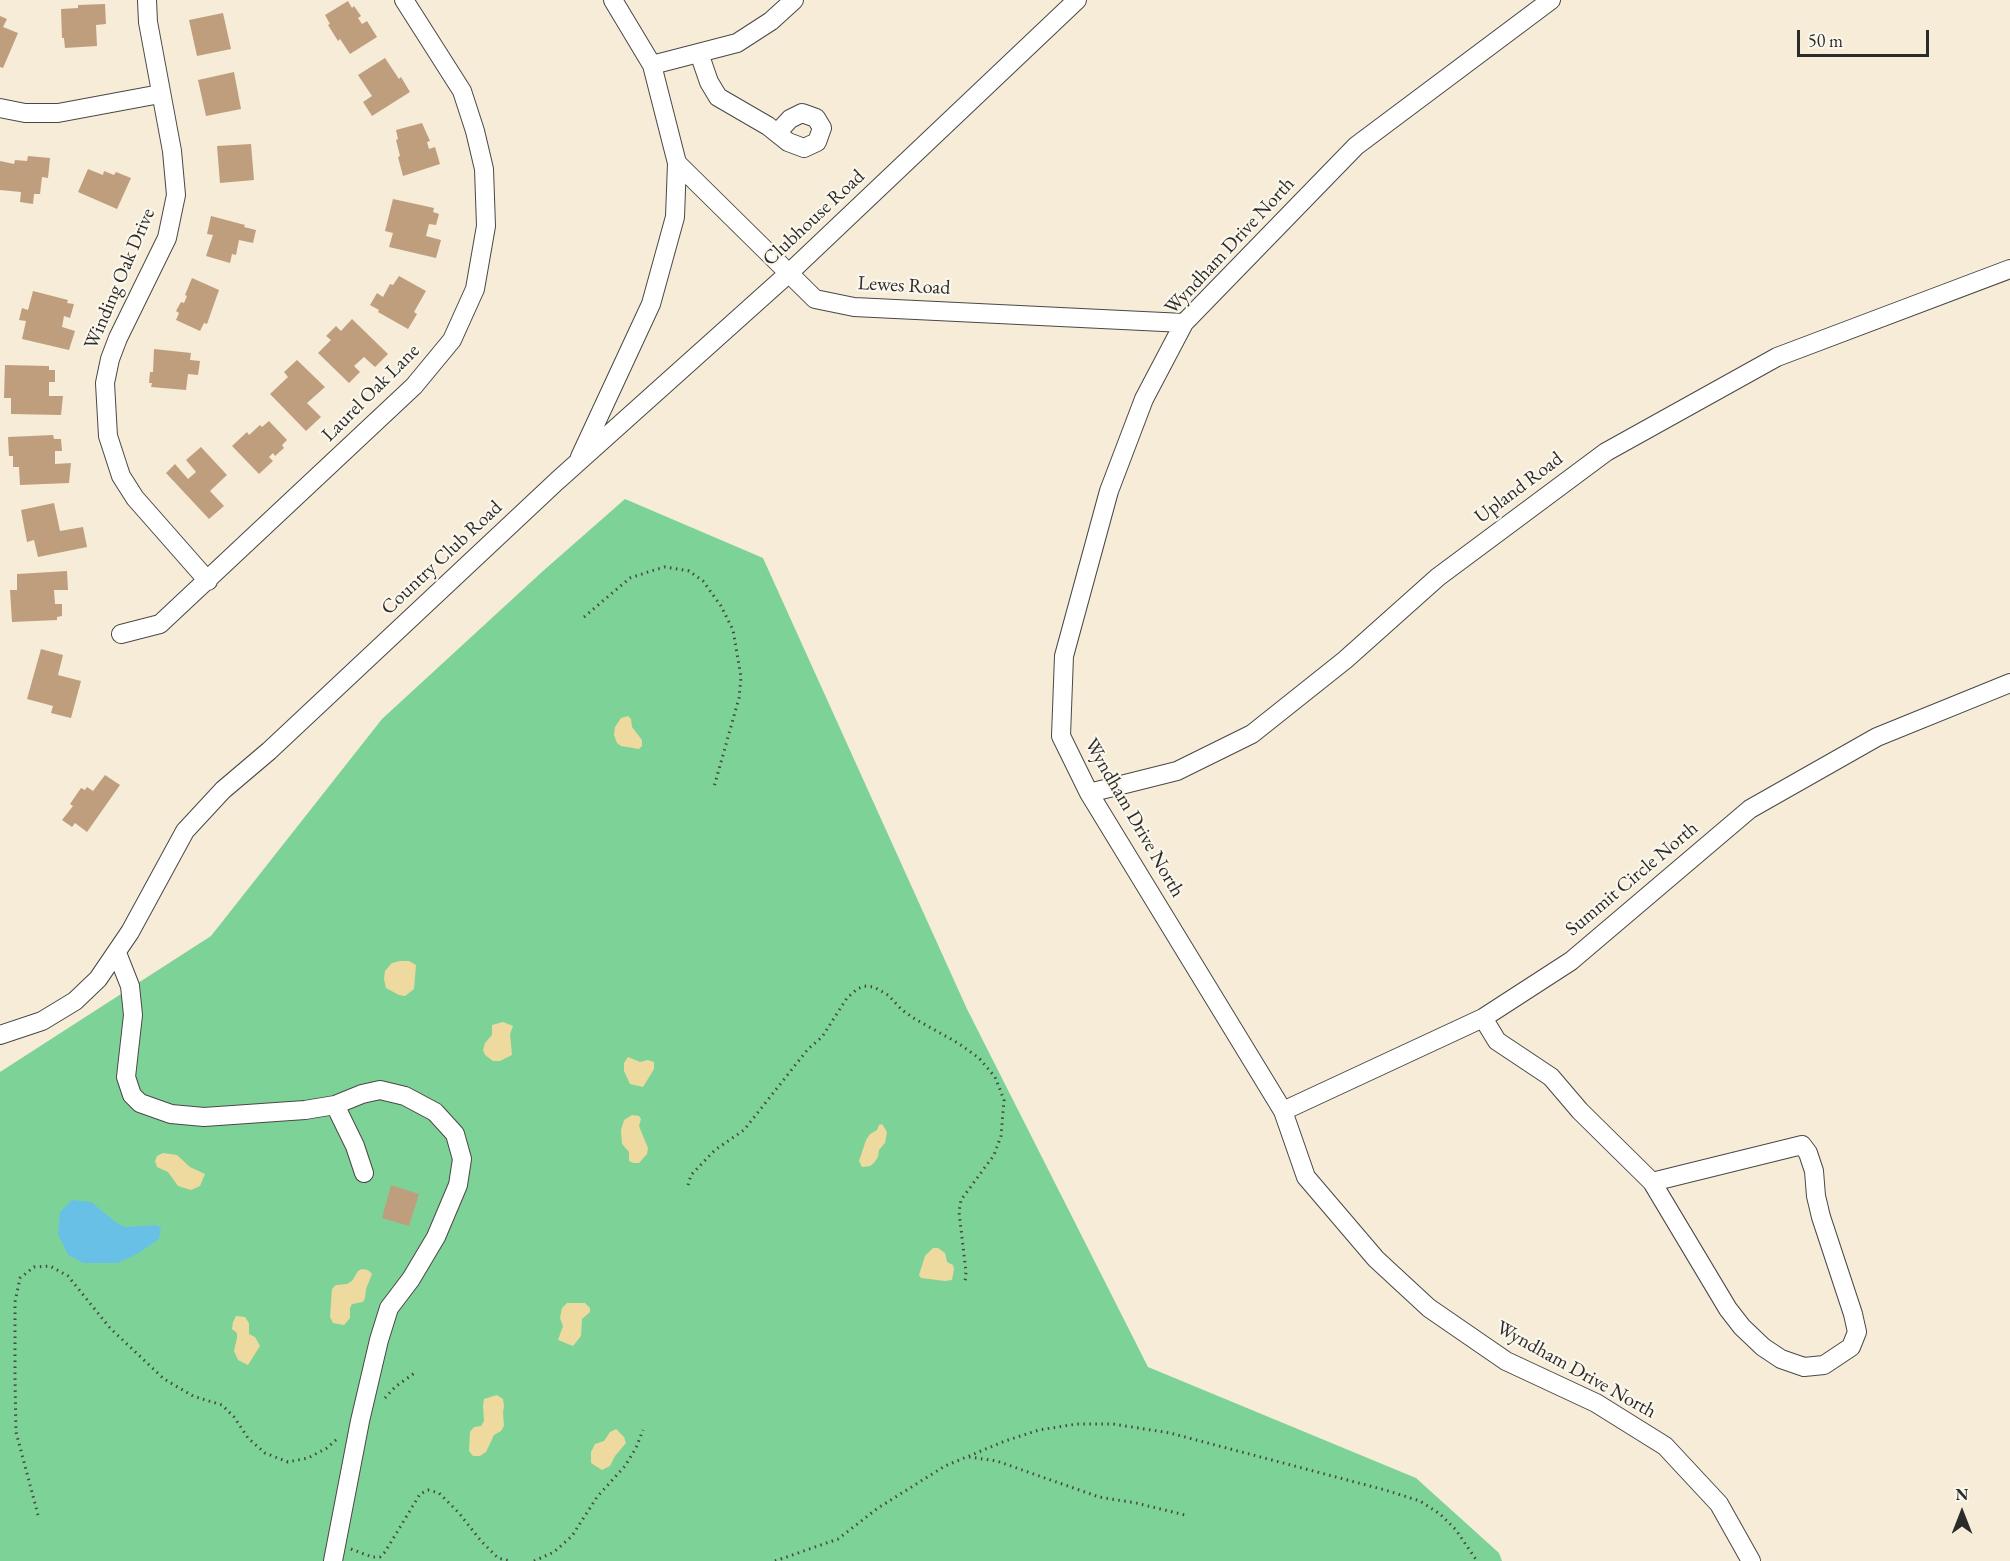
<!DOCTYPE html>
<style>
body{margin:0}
#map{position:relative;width:2010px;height:1561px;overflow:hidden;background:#f6ecd8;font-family:"EB Garamond",serif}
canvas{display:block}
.north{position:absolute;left:1932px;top:1483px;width:60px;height:60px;-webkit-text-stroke:4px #fbf7ec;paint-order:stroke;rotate:0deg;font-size:16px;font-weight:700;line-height:24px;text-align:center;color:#2b2b2b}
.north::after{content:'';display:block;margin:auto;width:21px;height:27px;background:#2b2b2b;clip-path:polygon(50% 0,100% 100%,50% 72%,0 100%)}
.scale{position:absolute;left:1797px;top:30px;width:132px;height:27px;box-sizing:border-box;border:3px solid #2b2b2b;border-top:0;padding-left:8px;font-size:18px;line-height:21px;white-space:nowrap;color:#2b2b2b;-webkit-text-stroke:4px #fbf7ec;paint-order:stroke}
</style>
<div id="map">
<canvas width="2010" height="1561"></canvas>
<div class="north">N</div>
<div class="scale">50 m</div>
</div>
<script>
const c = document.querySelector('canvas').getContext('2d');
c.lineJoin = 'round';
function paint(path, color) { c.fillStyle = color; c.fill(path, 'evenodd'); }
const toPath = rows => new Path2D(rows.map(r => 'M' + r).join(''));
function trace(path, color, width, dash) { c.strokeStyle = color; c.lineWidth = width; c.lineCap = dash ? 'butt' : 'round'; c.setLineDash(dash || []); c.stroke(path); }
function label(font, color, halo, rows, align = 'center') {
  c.font = font + ' "EB Garamond",serif'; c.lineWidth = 4.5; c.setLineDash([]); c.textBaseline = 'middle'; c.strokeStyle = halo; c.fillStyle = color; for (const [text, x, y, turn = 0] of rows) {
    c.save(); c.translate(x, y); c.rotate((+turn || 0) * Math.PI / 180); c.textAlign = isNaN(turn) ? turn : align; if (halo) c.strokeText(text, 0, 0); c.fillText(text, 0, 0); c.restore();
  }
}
paint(toPath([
 [625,499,763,558,967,1009,1148,1367,1416,1478,1499,1553,1502,1561,0,1561,0,1072,211,936,382,719,543,571]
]), '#7dd397');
paint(toPath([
 [628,716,631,719,632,727,642,740,642,746,639,749,621,746,617,743,614,735,615,727,621,718],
 [400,961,409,961,416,965,414,989,405,996,399,995,386,988,384,979,385,971,392,963],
 [503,1022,513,1026,510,1034,512,1055,500,1061,493,1061,485,1055,483,1050,485,1043,492,1035,492,1025],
 [628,1057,640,1062,648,1060,654,1062,654,1069,643,1087,630,1084,624,1071,624,1063],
 [632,1115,639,1116,641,1119,639,1126,641,1131,648,1148,647,1154,639,1163,633,1163,629,1161,629,1152,622,1144,621,1130,624,1120],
 [882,1124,887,1132,885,1143,879,1150,878,1157,874,1163,870,1166,862,1167,859,1161,866,1140,870,1134,877,1130,879,1125],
 [163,1153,177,1155,190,1167,205,1174,200,1186,191,1190,178,1186,168,1172,157,1167,155,1161,157,1156],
 [933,1248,938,1248,945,1253,947,1262,953,1265,954,1269,952,1280,945,1281,921,1278,919,1275,925,1256],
 [362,1269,368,1270,372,1274,366,1289,365,1298,363,1302,352,1304,350,1308,350,1318,344,1325,333,1323,330,1317,332,1289,336,1285,347,1284,352,1281,358,1271],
 [567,1303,585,1303,590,1308,590,1312,582,1319,581,1336,573,1346,558,1340,563,1326,560,1318,562,1308],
 [236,1316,245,1317,249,1323,249,1334,255,1337,260,1346,248,1365,238,1360,234,1351,237,1338,237,1333,232,1329,233,1322],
 [497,1395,503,1399,504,1406,503,1413,504,1426,501,1431,494,1435,486,1452,480,1456,473,1456,469,1451,470,1432,474,1427,481,1426,484,1421,483,1406,484,1399],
 [616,1429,624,1437,626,1443,615,1456,610,1466,602,1470,591,1463,591,1452,595,1444,604,1441,610,1432]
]), '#eeda9e');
paint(toPath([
 [72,1200,91,1202,118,1224,125,1227,157,1225,161,1228,159,1239,139,1253,118,1263,83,1263,68,1255,58,1234,60,1212]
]), '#69c0e6');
paint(toPath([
 [348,1,352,8,354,6,361,16,358,18,362,24,367,21,377,37,350,54,340,39,338,41,328,25,330,24,325,15],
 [105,4,106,24,96,25,97,46,65,48,64,38,62,38,61,9,78,8,78,5],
 [223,13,231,49,197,56,189,20],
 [0,16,7,19,3,27,18,33,3,68,0,67],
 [385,58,399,79,401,77,410,92,372,116,363,102,372,96,358,75],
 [234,72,241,109,206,116,198,80],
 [422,123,430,141,427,142,429,149,435,147,440,164,403,176,398,157,400,156,396,140,398,139,396,130],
 [251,144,254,180,220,183,217,146],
 [28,156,50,158,48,178,42,177,40,194,34,194,33,204,20,202,21,192,0,190,0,161,14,164,15,160,27,161],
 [88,169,103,175,104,171,114,175,116,172,131,178,117,209,78,192],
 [393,199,434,208,433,212,439,214,436,225,429,224,426,236,441,240,436,258,389,247,393,233,385,231],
 [211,216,245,225,244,227,256,230,253,243,239,240,236,255,232,254,230,263,206,256,213,235,207,234],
 [399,276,426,291,414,312,417,314,408,329,378,312,379,310,370,305,377,293,383,297,390,284,393,285],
 [192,278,219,290,207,324,204,323,200,331,176,320,179,313,176,311,181,302,184,303,187,296,185,295],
 [33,291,68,300,67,303,74,304,70,318,64,316,62,327,75,331,69,350,22,339,26,321,19,320,22,308,28,310],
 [352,319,388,354,375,367,364,357,354,366,360,372,349,383,318,353,331,340,326,336,336,326,341,331],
 [154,349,191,353,190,360,200,361,198,375,188,374,186,390,151,387,152,383,149,383,150,372,153,372],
 [297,360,325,387,307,403,321,417,306,431,270,394,288,377,284,372],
 [5,365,49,366,49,370,55,370,55,382,49,382,49,396,63,396,61,415,11,414,11,398,4,398],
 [269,421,287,440,282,445,284,448,275,456,273,453,269,457,273,461,259,474,232,446,247,432,249,435,260,425,262,427],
 [53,435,54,439,61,439,62,451,55,451,55,464,71,463,69,483,20,485,19,467,13,467,13,456,9,456,8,437],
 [201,447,227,475,210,491,224,506,209,519,166,473,175,464,188,479,196,472,186,460],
 [54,503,60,531,83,527,87,547,38,557,34,540,27,542,21,510],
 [67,571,68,590,54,590,55,604,62,604,62,616,57,617,57,620,12,622,10,590,17,590,17,574],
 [41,649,63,655,58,675,81,681,71,718,51,713,53,706,27,699],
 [105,775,120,785,87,832,75,823,72,827,62,820,73,806,70,804,81,788,85,790,87,787,93,791],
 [391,1185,419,1194,409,1226,382,1218]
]), '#bf9e7d');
const minor = toPath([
 [147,0,148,22,172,151,176,195,167,238,118,338,110,359,105,383,108,436,121,476,135,498,208,581],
 [1551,0,1356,146,1184,323,1144,399,1109,491,1064,656,1061,736,1089,793,1283,1111,1306,1177,1376,1259,1429,1308,1506,1361,1596,1403,1665,1446,1719,1504,1751,1561],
 [699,53,709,82,718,97,768,126,788,142,804,148,817,142,822,128,816,118,802,113,790,119,777,133],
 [652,65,737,43,771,21,794,0],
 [0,108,25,113,58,113,160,94],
 [677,163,815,299,854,307,1184,323],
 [580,457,651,304,675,217,677,163,652,65,613,0],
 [121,634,160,624,414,386,452,340,475,289,486,226,484,169,475,131,462,91,404,0],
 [1089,793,1177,771,1252,734,1345,660,1438,577,1606,452,1777,357,2010,269],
 [117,953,130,986,133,1015,126,1077,132,1095,140,1103,171,1114,204,1117,305,1110,335,1105,362,1094,380,1090,405,1096,435,1112,455,1134,462,1159,458,1185,436,1237,411,1279,389,1308,379,1340,360,1421,333,1561],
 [1483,1018,1497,1041,1551,1077,1580,1111,1652,1182,1728,1309,1742,1327,1763,1347,1781,1359,1804,1367,1824,1365,1851,1347,1857,1332,1853,1314,1821,1217,1816,1196,1814,1171,1808,1153,1802,1145,1652,1182],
 [0,1035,42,1021,75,1001,98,979,130,932,185,831,223,790,269,751,557,481,789,273,1077,0],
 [335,1105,355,1146,364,1173],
 [1283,1111,1483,1018,1571,961,1750,809,1877,737,2010,683]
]);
trace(minor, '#494845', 20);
trace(toPath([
 [584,617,630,578,651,571,665,567,689,571,703,581,721,606,733,630,741,677,739,698,714,787],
 [688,1185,691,1175,715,1150,744,1130,808,1049,822,1037,847,998,857,989,864,986,874,987,888,995,902,1010,915,1019,958,1043,979,1058,995,1077,1004,1100,1001,1136,994,1155,961,1200,959,1212,966,1272,965,1282],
 [385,1398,395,1387,416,1372],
 [969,1457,997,1461,1099,1497,1136,1503,1185,1515],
 [38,1515,16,1432,15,1378,15,1302,20,1278,34,1267,50,1266,68,1276,110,1328,164,1379,193,1396,222,1405,234,1417,248,1438,265,1453,288,1462,308,1458,327,1448,337,1439],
 [351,1549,372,1557,380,1557,385,1552,420,1494,428,1490,439,1493,459,1513,481,1541,498,1558,510,1561],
 [534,1561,554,1552,572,1536,597,1497,625,1466,636,1448,643,1430],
 [775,1561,838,1539,878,1508,945,1466,1005,1441,1039,1430,1077,1424,1113,1424,1170,1433,1385,1490,1420,1501,1440,1514,1456,1530,1477,1561]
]), '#494845', 3, [1.5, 4.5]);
trace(minor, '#fff', 18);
label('20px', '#2b2b2b', '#fbf7ec', [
 ["Clubhouse Road",814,218,-43],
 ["Wyndham Drive North",1230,246,-47],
 ["Winding Oak Drive",120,279,-67],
 ["Lewes Road",904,286,3],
 ["Laurel Oak Lane",371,393,-45],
 ["Upland Road",1519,488,-37],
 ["Country Club Road",442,558,-43],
 ["Wyndham Drive North",1134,818,60],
 ["Summit Circle North",1632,879,-40],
 ["Wyndham Drive North",1576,1370,29]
]);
</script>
